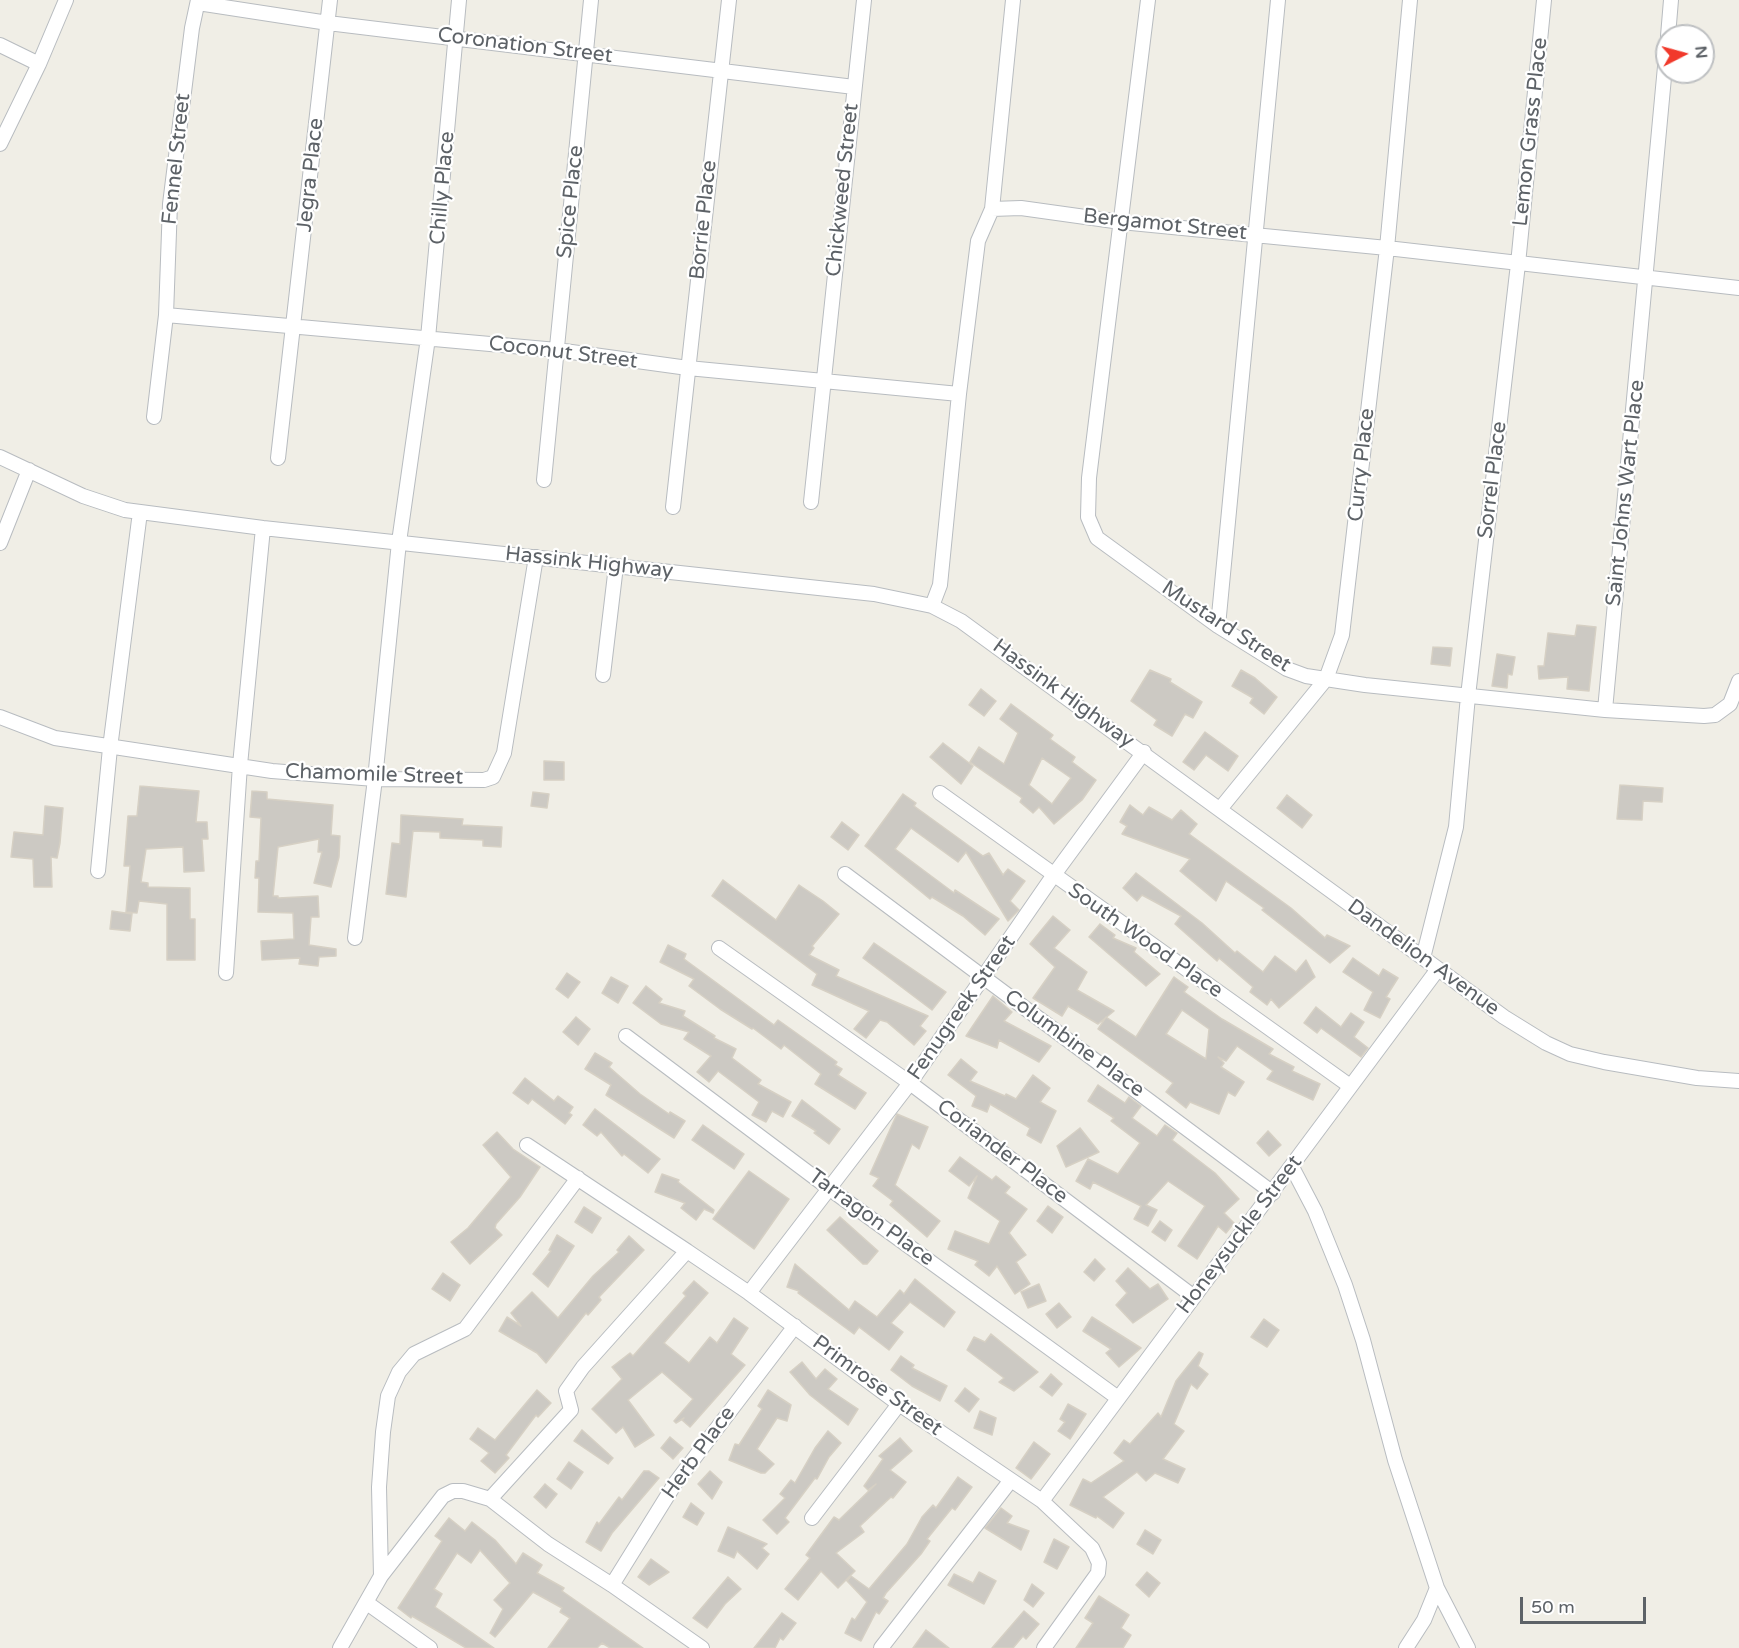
<!DOCTYPE html>
<style>
body{margin:0}
#map{position:relative;width:1739px;height:1648px;overflow:hidden;background:#f0eee6;font-family:"Varela Round",sans-serif}
canvas{display:block}
.north{position:absolute;left:1655px;top:24px;width:60px;height:60px;box-sizing:border-box;background:#fff;border:2px solid #bec0c2;border-radius:50%;rotate:84deg;font-size:16px;font-weight:700;line-height:24px;text-align:center;color:#5d6267}
.north::after{content:'';display:block;margin:auto;width:21px;height:27px;background:#f1392b;clip-path:polygon(50% 0,100% 100%,50% 72%,0 100%)}
.scale{position:absolute;left:1520px;top:1597px;width:126px;height:27px;box-sizing:border-box;border:3px solid #5d6267;border-top:0;padding-left:8px;font-size:18px;line-height:21px;white-space:nowrap;color:#5d6267;-webkit-text-stroke:4px #fff;paint-order:stroke}
</style>
<div id="map">
<canvas width="1739" height="1648"></canvas>
<div class="north">N</div>
<div class="scale">50 m</div>
</div>
<script>
const c = document.querySelector('canvas').getContext('2d');
c.lineJoin = 'round';
function paint(path, color) { c.fillStyle = color; c.fill(path, 'evenodd'); }
const toPath = rows => new Path2D(rows.map(r => 'M' + r).join(''));
function trace(path, color, width, dash) { c.strokeStyle = color; c.lineWidth = width; c.lineCap = dash ? 'butt' : 'round'; c.setLineDash(dash || []); c.stroke(path); }
function label(font, color, halo, rows, align = 'center') {
  c.font = font + ' "Varela Round",sans-serif'; c.lineWidth = 4.5; c.setLineDash([]); c.textBaseline = 'middle'; c.strokeStyle = halo; c.fillStyle = color; for (const [text, x, y, turn = 0] of rows) {
    c.save(); c.translate(x, y); c.rotate((+turn || 0) * Math.PI / 180); c.textAlign = isNaN(turn) ? turn : align; if (halo) c.strokeText(text, 0, 0); c.fillText(text, 0, 0); c.restore();
  }
}
const building = toPath([
 [1577,625,1596,627,1589,691,1567,689,1568,677,1539,679,1538,666,1544,666,1548,633,1575,636,1577,625],
 [1433,647,1452,648,1450,666,1431,664,1433,647],
 [1497,654,1515,657,1512,675,1508,674,1507,688,1492,686,1497,654],
 [1150,670,1171,679,1170,682,1202,702,1193,718,1185,714,1172,736,1154,725,1157,720,1131,701,1150,670],
 [1241,670,1255,678,1277,697,1264,714,1250,703,1253,698,1232,686,1241,670],
 [981,689,996,701,984,716,969,705,981,689],
 [1011,704,1053,735,1050,739,1075,757,1072,762,1096,780,1082,800,1054,824,1039,807,1033,813,1020,802,1022,798,970,762,979,747,1004,764,1018,733,1000,719,1011,704],
 [1042,758,1071,778,1052,804,1029,785,1042,758],
 [1205,732,1238,756,1228,771,1206,755,1194,770,1183,762,1205,732],
 [943,743,973,766,961,784,930,757,943,743],
 [544,761,564,762,564,780,544,780,544,761],
 [1620,785,1663,788,1662,802,1643,801,1642,820,1617,819,1620,785],
 [140,786,199,791,196,822,207,822,208,839,202,839,204,871,184,872,183,847,146,849,141,882,148,883,148,887,190,888,190,919,195,919,195,960,167,960,167,904,139,901,137,913,126,912,130,866,124,866,128,816,137,816,140,786],
 [252,791,267,792,267,799,333,805,331,835,340,836,339,857,331,887,314,883,322,852,318,852,319,839,278,847,273,896,278,896,278,898,318,896,319,917,311,917,309,945,336,949,336,956,319,957,318,966,299,964,300,958,262,960,261,941,294,939,293,913,258,912,259,878,255,878,256,861,259,861,261,818,250,817,252,791],
 [533,792,549,794,547,808,531,806,533,792],
 [903,794,916,803,914,806,983,856,989,853,1003,875,1008,869,1025,881,1010,901,1019,910,1008,921,966,852,958,862,911,828,895,849,954,893,955,890,999,919,985,935,963,916,932,897,930,899,865,846,903,794],
 [1287,795,1312,815,1302,828,1277,808,1287,795],
 [1130,805,1143,815,1149,807,1172,820,1181,810,1197,824,1189,834,1291,908,1325,938,1327,935,1350,946,1330,963,1262,910,1264,908,1226,881,1216,901,1180,871,1190,859,1122,834,1127,826,1120,822,1130,805],
 [45,806,63,808,60,843,57,858,51,857,52,887,34,887,33,859,11,857,14,832,43,835,45,806],
 [401,815,463,819,462,825,502,827,501,847,483,846,483,840,440,838,440,832,413,831,406,897,386,894,392,843,400,844,401,815],
 [842,822,859,835,848,850,831,837,842,822],
 [1136,873,1202,923,1235,953,1237,951,1263,972,1275,956,1296,972,1306,960,1315,977,1279,1008,1271,999,1267,1005,1250,992,1253,987,1219,958,1217,961,1175,924,1181,916,1142,895,1137,901,1123,888,1136,873],
 [723,880,776,920,799,885,823,901,839,914,812,946,814,948,809,955,839,970,836,976,928,1016,920,1026,926,1031,914,1045,887,1022,880,1020,866,1038,854,1029,869,1011,812,985,817,974,712,896,723,880],
 [112,911,132,914,130,931,110,929,112,911],
 [1053,916,1070,930,1054,948,1087,972,1077,990,1114,1011,1098,1024,1068,1006,1062,1016,1033,998,1055,967,1030,944,1053,916],
 [1100,924,1115,935,1113,938,1136,948,1134,952,1160,974,1146,986,1089,937,1100,924],
 [874,943,946,992,932,1010,863,958,874,943],
 [668,945,686,954,684,959,774,1025,778,1020,837,1062,835,1065,842,1069,838,1075,866,1093,855,1109,815,1084,821,1074,784,1045,781,1049,753,1028,752,1029,720,1009,689,986,694,979,660,962,668,945],
 [1353,958,1379,976,1383,969,1398,978,1386,997,1390,999,1380,1018,1364,1010,1373,992,1343,972,1353,958],
 [567,973,580,982,568,998,556,989,567,973],
 [611,977,628,986,618,1003,602,993,611,977],
 [1174,977,1188,987,1184,992,1222,1019,1273,1049,1269,1054,1294,1067,1292,1071,1320,1084,1313,1100,1267,1079,1273,1071,1237,1046,1226,1061,1218,1057,1224,1063,1221,1067,1244,1082,1235,1096,1228,1092,1219,1114,1190,1102,1186,1108,1166,1092,1173,1083,1098,1029,1106,1017,1136,1037,1174,977],
 [1182,1010,1209,1029,1206,1059,1166,1034,1182,1010],
 [646,986,662,999,659,1003,685,1011,683,1016,715,1036,714,1038,736,1049,732,1058,761,1080,758,1084,791,1102,783,1117,772,1111,766,1122,752,1115,759,1102,718,1071,709,1082,697,1072,711,1056,684,1039,689,1032,661,1024,633,1003,646,986],
 [993,996,1012,1012,1004,1021,1051,1046,1039,1062,999,1040,997,1048,966,1036,993,996],
 [1316,1007,1341,1027,1351,1013,1364,1022,1354,1037,1368,1048,1361,1057,1321,1028,1317,1033,1304,1023,1316,1007],
 [576,1017,590,1029,578,1045,563,1032,576,1017],
 [595,1053,612,1063,609,1067,640,1094,669,1114,670,1112,685,1121,674,1138,606,1095,611,1085,585,1069,595,1053],
 [961,1059,977,1072,970,1081,1005,1096,1006,1094,1016,1099,1033,1075,1050,1088,1040,1102,1056,1111,1041,1143,1027,1135,1030,1128,990,1104,987,1112,972,1106,976,1096,948,1075,961,1059],
 [525,1078,554,1101,558,1096,573,1107,569,1113,572,1115,565,1124,532,1099,528,1104,513,1093,525,1078],
 [1098,1085,1125,1103,1129,1097,1141,1106,1132,1118,1157,1136,1165,1125,1177,1133,1172,1140,1215,1173,1239,1199,1224,1213,1234,1223,1226,1233,1218,1226,1197,1259,1178,1246,1205,1206,1168,1181,1146,1205,1157,1210,1148,1226,1134,1219,1141,1206,1093,1182,1090,1189,1076,1181,1088,1159,1118,1174,1140,1143,1111,1121,1114,1118,1088,1101,1098,1085],
 [802,1100,840,1129,829,1144,814,1133,816,1131,792,1116,802,1100],
 [595,1109,660,1159,648,1173,624,1154,622,1156,601,1132,597,1136,583,1125,595,1109],
 [897,1114,928,1127,919,1149,912,1144,895,1185,940,1221,927,1237,890,1205,893,1201,873,1186,879,1178,870,1174,897,1114],
 [703,1125,744,1154,734,1169,692,1140,703,1125],
 [1080,1128,1099,1152,1066,1167,1057,1146,1080,1128],
 [1268,1131,1281,1145,1269,1156,1257,1143,1268,1131],
 [497,1132,513,1149,540,1167,520,1197,496,1224,495,1228,502,1235,470,1264,451,1242,468,1228,511,1177,483,1145,497,1132],
 [960,1157,992,1180,996,1176,1010,1187,1005,1193,1027,1209,1009,1233,1026,1255,1016,1262,1030,1284,1015,1294,997,1266,989,1276,975,1265,978,1261,948,1249,955,1231,989,1244,1000,1221,968,1198,977,1176,969,1186,949,1171,960,1157],
 [749,1171,789,1199,754,1249,713,1219,749,1171],
 [662,1174,679,1180,678,1182,714,1210,713,1213,704,1209,696,1220,681,1208,685,1203,655,1192,662,1174],
 [1048,1206,1063,1217,1052,1233,1037,1221,1048,1206],
 [584,1207,601,1218,592,1233,575,1222,584,1207],
 [840,1217,878,1251,867,1264,863,1264,827,1230,840,1217],
 [1160,1221,1172,1230,1165,1241,1152,1232,1160,1221],
 [557,1235,574,1246,548,1287,533,1274,551,1251,549,1250,557,1235],
 [629,1236,644,1250,599,1297,601,1300,588,1315,586,1313,546,1363,537,1353,499,1331,507,1317,521,1326,511,1313,532,1292,558,1318,593,1276,619,1252,617,1250,629,1236],
 [1095,1259,1105,1269,1094,1281,1084,1272,1095,1259],
 [795,1264,849,1310,855,1301,877,1317,900,1290,904,1294,915,1279,955,1312,944,1327,910,1302,891,1323,903,1332,889,1350,859,1327,854,1334,798,1293,799,1291,787,1287,795,1264],
 [1128,1268,1150,1289,1158,1284,1168,1299,1133,1323,1116,1305,1127,1293,1116,1281,1128,1268],
 [443,1273,460,1285,450,1301,432,1289,443,1273],
 [694,1281,708,1293,664,1343,689,1363,710,1337,717,1343,734,1318,748,1328,731,1354,745,1365,690,1427,682,1420,684,1418,676,1423,674,1421,693,1399,662,1372,628,1400,654,1435,635,1447,623,1427,616,1433,592,1409,622,1379,612,1367,630,1353,633,1356,686,1296,683,1293,694,1281],
 [1039,1284,1046,1301,1028,1308,1021,1292,1039,1284],
 [1059,1303,1071,1317,1057,1328,1046,1314,1059,1303],
 [1092,1317,1141,1348,1119,1367,1106,1353,1111,1349,1083,1331,1092,1317],
 [1264,1319,1279,1330,1267,1347,1251,1337,1264,1319],
 [991,1334,1038,1372,1014,1391,999,1382,1004,1378,967,1350,974,1337,985,1342,991,1334],
 [1199,1352,1203,1354,1198,1366,1208,1374,1197,1389,1191,1384,1174,1424,1184,1431,1163,1459,1185,1469,1178,1483,1155,1473,1146,1481,1137,1472,1103,1497,1124,1513,1113,1528,1097,1516,1096,1518,1070,1505,1083,1479,1091,1483,1124,1461,1114,1453,1124,1440,1130,1444,1158,1413,1161,1417,1176,1381,1199,1352],
 [901,1356,914,1365,912,1368,947,1386,940,1401,912,1386,891,1370,901,1356],
 [802,1362,816,1379,825,1369,837,1379,828,1389,858,1409,848,1425,810,1395,790,1372,802,1362],
 [1051,1374,1062,1384,1052,1396,1040,1387,1051,1374],
 [965,1388,979,1399,969,1412,955,1401,965,1388],
 [537,1390,551,1403,538,1417,536,1415,506,1455,509,1458,495,1473,481,1461,489,1453,470,1439,478,1428,495,1440,537,1390],
 [768,1390,791,1405,787,1421,777,1418,757,1449,774,1464,765,1473,761,1473,729,1460,735,1444,739,1445,762,1409,758,1406,768,1390],
 [1068,1404,1086,1414,1070,1439,1058,1431,1065,1422,1060,1419,1068,1404],
 [980,1411,996,1418,992,1435,974,1428,980,1411],
 [582,1430,613,1458,608,1464,574,1441,582,1430],
 [828,1431,841,1443,829,1457,817,1479,815,1478,785,1518,789,1522,777,1534,763,1520,785,1498,780,1494,791,1480,795,1483,815,1448,828,1431],
 [670,1437,683,1448,673,1459,661,1448,670,1437],
 [900,1438,912,1451,890,1470,906,1482,893,1498,891,1497,860,1526,864,1532,836,1553,855,1571,838,1588,821,1571,798,1600,785,1589,810,1558,806,1555,834,1517,839,1520,876,1484,868,1490,864,1486,883,1459,879,1456,900,1438],
 [1034,1442,1050,1454,1031,1479,1016,1468,1034,1442],
 [569,1462,583,1472,571,1489,557,1479,569,1462],
 [644,1471,649,1471,659,1478,612,1533,601,1551,586,1542,597,1522,599,1524,619,1497,622,1500,644,1471],
 [710,1471,722,1482,712,1499,698,1484,710,1471],
 [958,1477,972,1487,955,1510,952,1508,927,1539,930,1541,921,1554,886,1593,883,1598,888,1601,879,1614,876,1612,861,1641,845,1633,852,1618,855,1620,867,1602,847,1581,851,1576,869,1589,907,1544,922,1517,933,1505,936,1508,958,1477],
 [545,1484,557,1494,546,1508,534,1497,545,1484],
 [691,1503,704,1513,697,1525,683,1517,691,1503],
 [1001,1508,1012,1516,1007,1523,1029,1531,1021,1550,985,1528,1001,1508],
 [449,1518,465,1531,472,1522,495,1540,516,1564,523,1553,542,1565,537,1573,564,1588,562,1591,643,1648,610,1648,602,1643,597,1648,548,1648,570,1618,560,1612,562,1608,533,1592,495,1637,490,1633,503,1609,494,1600,510,1583,480,1550,471,1563,457,1553,434,1589,442,1594,435,1607,494,1648,466,1648,412,1616,411,1618,398,1608,442,1541,435,1536,449,1518],
 [728,1527,767,1544,762,1548,769,1554,757,1569,737,1551,734,1558,718,1551,728,1527],
 [1145,1530,1161,1540,1153,1554,1137,1544,1145,1530],
 [1054,1539,1069,1547,1057,1569,1044,1562,1054,1539],
 [651,1559,669,1572,649,1585,638,1577,651,1559],
 [979,1572,996,1581,984,1604,948,1585,954,1574,973,1583,979,1572],
 [1147,1572,1160,1583,1149,1597,1136,1585,1147,1572],
 [728,1577,741,1589,725,1604,707,1628,693,1618,728,1577],
 [1032,1584,1044,1593,1033,1607,1024,1600,1032,1584],
 [1099,1596,1129,1615,1121,1628,1131,1635,1123,1648,1076,1648,1093,1623,1085,1618,1099,1596],
 [1024,1611,1039,1624,1026,1639,1023,1636,1013,1648,992,1648,1024,1611],
 [782,1613,796,1623,783,1640,780,1638,775,1648,754,1648,782,1613],
 [926,1630,949,1648,913,1648,926,1630]
]);
paint(building, '#ccc9c3');
trace(building, '#d6d0c4', 1.5);
const minor = toPath([
 [1148,0,1089,478,1088,517,1097,538,1218,626,1287,669,1306,676,1365,685,1605,710,1704,716,1715,715,1730,704,1739,681],
 [198,3,328,23,854,87],
 [1668,36,1671,0],
 [0,45,39,64],
 [0,144,39,64,66,0],
 [992,209,1013,0],
 [166,315,557,350,688,368,959,394],
 [154,417,166,315,170,204,192,28,198,0],
 [0,457,83,496,125,510,263,528,874,594,932,606,961,621,1504,1017,1546,1043,1570,1054,1604,1062,1697,1078,1739,1081],
 [278,458,330,0],
 [544,480,591,0],
 [811,502,864,0],
 [673,507,729,0],
 [0,543,29,470],
 [932,606,940,585,959,394,978,241,992,209,1021,208,1121,222,1387,248,1739,288],
 [1218,626,1278,0],
 [603,675,616,566],
 [1605,710,1667,45],
 [0,717,55,738,272,771,375,779,484,780,493,777,504,753,536,557],
 [940,793,1350,1086],
 [1220,809,1326,679,1342,635,1387,248,1410,0],
 [98,871,110,748,140,512],
 [845,874,1273,1193],
 [355,938,375,779,399,542,428,338,459,0],
 [719,948,910,1083,1194,1297],
 [1423,958,1456,827,1468,696,1518,264,1544,0],
 [226,973,240,765,263,528],
 [626,1036,830,1189,1118,1398],
 [527,1145,687,1251],
 [1292,1167,1315,1211,1345,1285,1363,1340,1395,1460,1437,1588,1424,1620,1406,1648],
 [1042,1501,1438,969],
 [812,1518,899,1404],
 [381,1576,379,1487,383,1432,388,1396,399,1372,414,1354,465,1329,578,1178],
 [612,1585,676,1482,795,1326],
 [1437,1588,1468,1648],
 [367,1603,430,1648],
 [340,1648,381,1576,443,1496,453,1491,463,1491,490,1499],
 [702,1648,612,1585,548,1544,490,1499,571,1410,566,1391,583,1367,687,1251,749,1293],
 [881,1648,1011,1480],
 [1044,1648,1098,1573,1099,1563,1092,1548,1042,1501,899,1404,749,1293,910,1083,1053,876,1144,752]
]);
trace(minor, '#b8bcc0', 16);
trace(minor, '#fff', 14);
label('21px', '#5d6267', '#fff', [
 ["Coronation Street",525,46,7],
 ["Lemon Grass Place",1531,132,-84],
 ["Fennel Street",177,159,-84],
 ["Jegra Place",311,175,-84],
 ["Chilly Place",443,188,-85],
 ["Chickweed Street",843,190,-84],
 ["Spice Place",571,202,-84],
 ["Borrie Place",704,220,-84],
 ["Bergamot Street",1165,225,6],
 ["Coconut Street",563,353,7],
 ["Curry Place",1362,465,-84],
 ["Sorrel Place",1493,480,-83],
 ["Saint Johns Wart Place",1626,493,-84],
 ["Hassink Highway",589,563,6],
 ["Mustard Street",1226,627,33],
 ["Hassink Highway",1063,694,36],
 ["Chamomile Street",374,775,2],
 ["South Wood Place",1145,941,35],
 ["Dandelion Avenue",1423,958,36],
 ["Fenugreek Street",962,1008,-55],
 ["Columbine Place",1074,1044,36],
 ["Coriander Place",1002,1152,37],
 ["Tarragon Place",871,1218,36],
 ["Honeysuckle Street",1240,1235,-53],
 ["Primrose Street",877,1386,36],
 ["Herb Place",699,1453,-54]
]);
</script>
